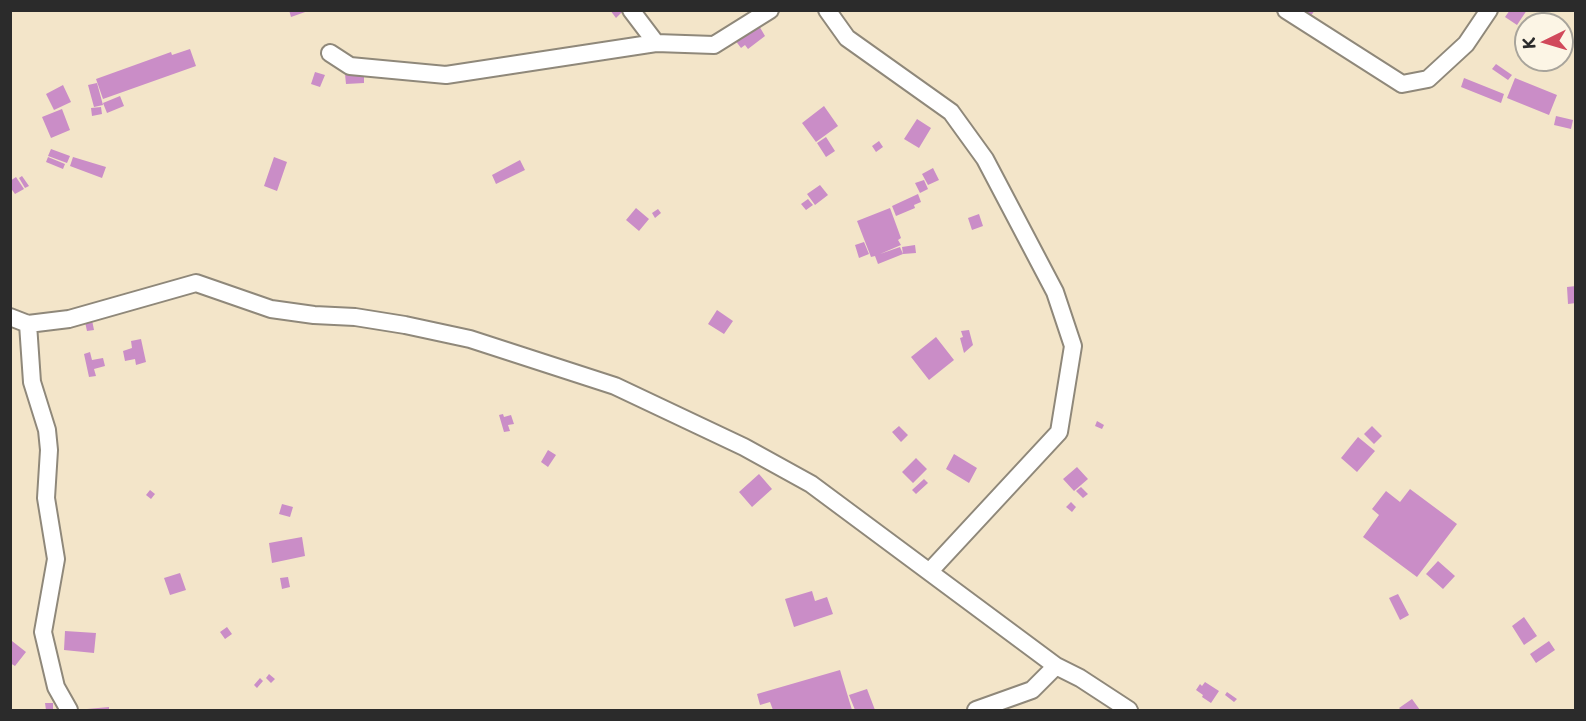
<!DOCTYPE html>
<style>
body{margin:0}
#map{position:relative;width:1586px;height:721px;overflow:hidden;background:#f3e5c9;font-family:"Playpen Sans",sans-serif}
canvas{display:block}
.frame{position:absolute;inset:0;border:12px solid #2b2b2b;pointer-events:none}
.north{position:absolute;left:1514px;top:12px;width:60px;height:60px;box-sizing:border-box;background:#fcf5e5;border:2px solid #a8a49b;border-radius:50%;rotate:265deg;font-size:16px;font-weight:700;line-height:24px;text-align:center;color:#2b2b2b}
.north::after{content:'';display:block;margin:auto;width:21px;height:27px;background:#d1495b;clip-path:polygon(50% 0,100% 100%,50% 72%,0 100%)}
</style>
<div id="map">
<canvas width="1586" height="721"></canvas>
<div class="frame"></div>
<div class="north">K</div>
</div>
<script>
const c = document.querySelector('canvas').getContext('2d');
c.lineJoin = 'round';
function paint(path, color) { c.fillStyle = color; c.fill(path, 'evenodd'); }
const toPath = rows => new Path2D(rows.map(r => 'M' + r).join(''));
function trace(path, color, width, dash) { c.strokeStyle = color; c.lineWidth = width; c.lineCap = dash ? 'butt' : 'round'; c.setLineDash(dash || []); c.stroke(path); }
paint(toPath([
 [289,10,308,10,308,11,291,17],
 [610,10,624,10,616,18],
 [1301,10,1315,10,1310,17],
 [1510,10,1527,10,1517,25,1505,17],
 [758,24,765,36,748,49,745,45,741,48,735,40],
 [190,49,196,66,103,99,96,79,171,52,172,55],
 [1496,64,1512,75,1508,80,1492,69],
 [315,72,325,75,320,87,311,84],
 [364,73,364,83,346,84,345,74],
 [1464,78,1504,94,1501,103,1461,87],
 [1515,78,1557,95,1549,115,1507,98],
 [97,83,103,105,94,107,88,85],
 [63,85,71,102,54,110,46,94],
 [120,96,124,106,107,113,103,103],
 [824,106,838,126,816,142,802,123],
 [101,107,102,114,92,116,91,108],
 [62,109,70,130,51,138,42,117],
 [1556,116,1573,120,1571,129,1554,125],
 [917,119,931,128,919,148,904,139],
 [826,137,835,151,826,157,817,143],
 [879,141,883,147,876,152,872,146],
 [51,149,70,156,67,163,48,156],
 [48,157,65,164,63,169,46,162],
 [73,157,106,167,102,178,70,166],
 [274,157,287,162,277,191,264,186],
 [520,160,525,170,496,184,492,175],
 [933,168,939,180,928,185,922,174],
 [22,176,29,186,25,188,19,178],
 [16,177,24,189,15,194,10,187,10,181],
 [924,180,928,189,920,193,915,183],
 [820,185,828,195,815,205,807,194],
 [918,194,921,202,914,205,915,208,896,216,892,206],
 [808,199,813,205,806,210,801,204],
 [636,208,649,219,639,231,626,220],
 [890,208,901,238,898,240,901,245,880,254,900,247,903,254,878,264,875,256,871,257,857,221],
 [658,209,661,213,655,218,652,213],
 [979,214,983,226,972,230,968,218],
 [864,242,869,254,859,258,855,245],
 [915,245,916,253,903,254,902,247],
 [1576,286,1576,303,1568,304,1567,287],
 [717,310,733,321,724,334,708,324],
 [92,320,94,330,87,331,85,322],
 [969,330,973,345,964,353,960,338,963,337,961,331],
 [936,337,954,360,929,380,911,357],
 [141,339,146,362,136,365,135,359,125,361,123,351,132,348,131,341],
 [90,352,92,360,103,358,105,366,94,369,96,376,89,377,84,354],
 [503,414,504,417,511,415,514,424,508,425,510,431,504,432,499,415],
 [1097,421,1104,425,1102,429,1095,426],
 [899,426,908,435,901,442,892,432],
 [1372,426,1382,436,1374,444,1364,434],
 [1358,437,1375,451,1357,472,1341,458],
 [548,450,556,455,548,467,541,462],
 [954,454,977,468,969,483,946,469],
 [916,458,927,469,913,483,902,472],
 [1077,467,1088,479,1074,491,1063,479],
 [759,474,772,489,752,507,739,492],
 [924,479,928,483,916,494,912,490],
 [1081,487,1088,494,1083,498,1076,491],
 [1410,489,1457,524,1417,577,1363,537,1379,515,1372,509,1386,491,1400,502],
 [150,490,155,494,151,499,146,495],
 [1071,502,1076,507,1072,512,1066,507],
 [282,504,293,507,290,517,279,514],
 [302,537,305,556,272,563,269,543],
 [1438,561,1455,576,1443,589,1426,574],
 [180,573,186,590,170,595,164,578],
 [288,577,290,587,282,589,280,578],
 [812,591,815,601,827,597,833,614,794,627,785,599],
 [1398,594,1409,615,1400,620,1389,598],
 [1524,617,1537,636,1524,645,1512,626],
 [227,627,232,634,225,639,220,632],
 [65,631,96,633,94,653,64,650],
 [12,641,26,652,15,666,10,663,10,643],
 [1549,641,1555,650,1536,663,1530,654],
 [840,670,852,710,773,710,770,702,760,705,757,694],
 [269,674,275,679,271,683,266,678],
 [260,678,263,681,257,688,254,685],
 [1205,682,1219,691,1211,703,1202,697,1203,695,1196,690,1200,684,1202,686],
 [867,689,875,710,855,710,849,695],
 [1227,692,1237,699,1234,702,1225,695],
 [1412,699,1420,710,1401,710,1399,708],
 [45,703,53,703,53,710,46,710],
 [109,707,109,710,87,710,87,709]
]), '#ca8dc7');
const minor = toPath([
 [631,10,656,43],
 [827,10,847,38,951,112,985,159,1055,292,1073,346,1059,432,930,571],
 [1286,10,1402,84,1428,79,1466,44,1489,10],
 [330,53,350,66,446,75,656,43,714,45,770,10],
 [10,317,28,324,69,319,196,283,271,309,314,315,355,317,405,325,470,339,615,386,744,447,811,484,1056,666,1080,678,1129,710],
 [28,324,32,382,47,430,49,450,46,498,56,559,43,632,56,687,69,710],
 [976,710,1032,690,1056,666]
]);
trace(minor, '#8f887a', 20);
trace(minor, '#fff', 16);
</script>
